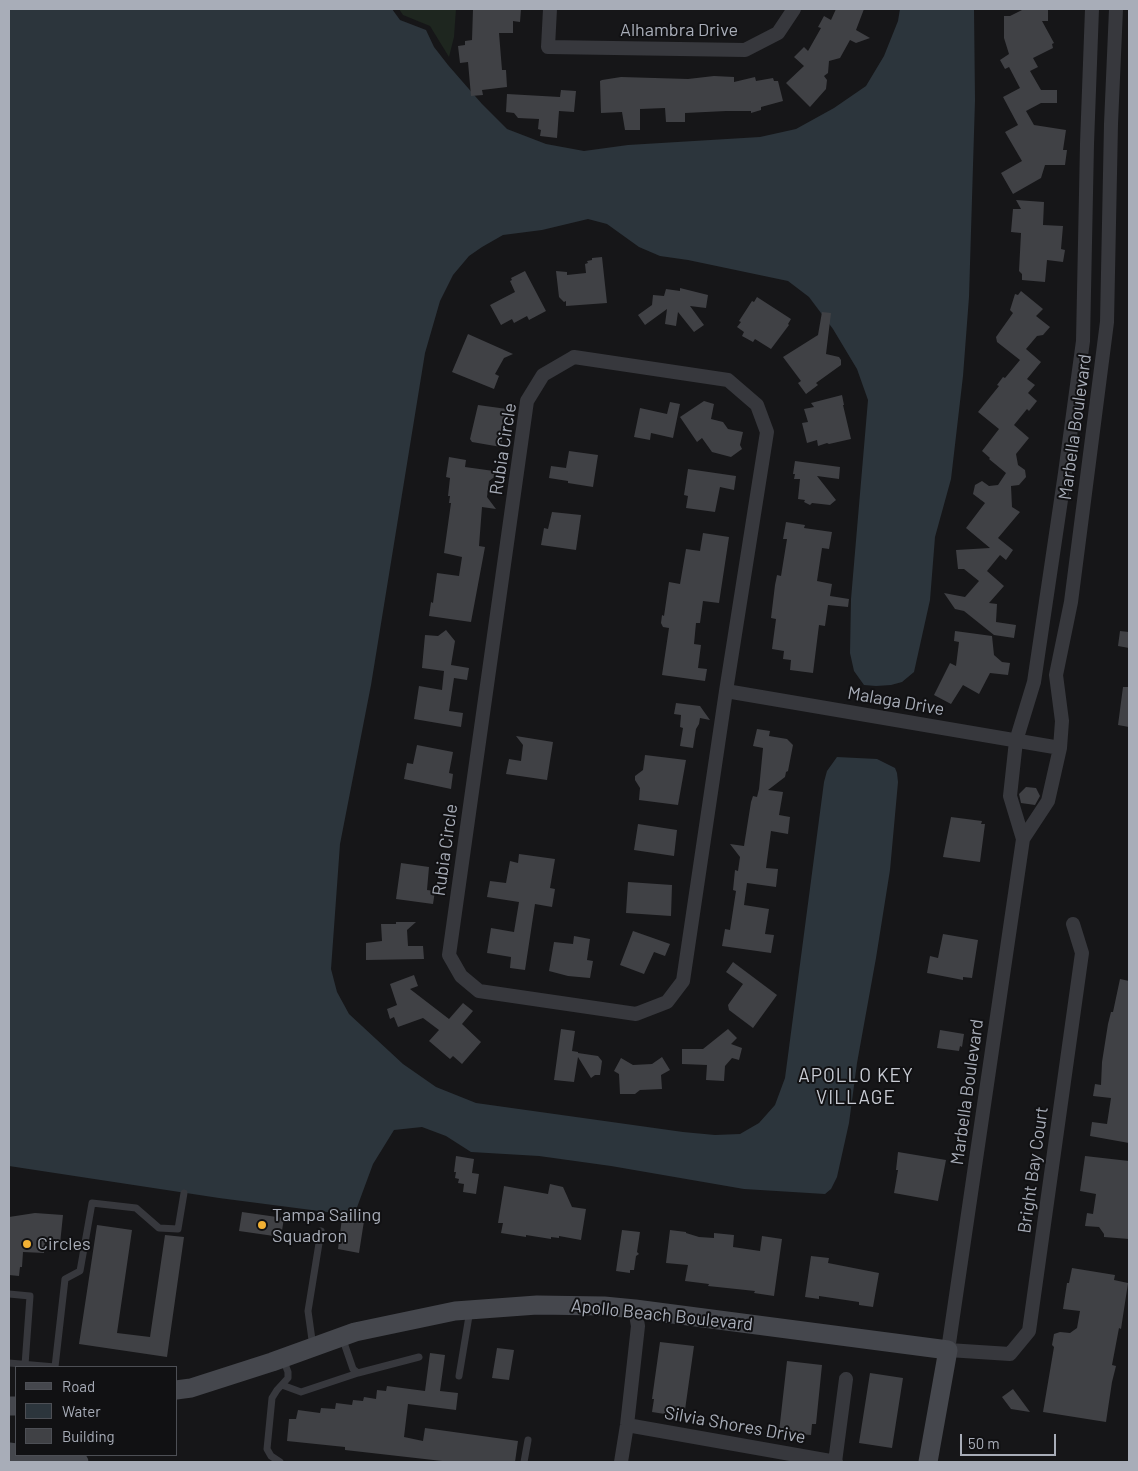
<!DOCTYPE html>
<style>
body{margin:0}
#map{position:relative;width:1138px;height:1471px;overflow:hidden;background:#161618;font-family:Barlow,sans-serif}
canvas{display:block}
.frame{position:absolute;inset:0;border:10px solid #a8adb8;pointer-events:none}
.legend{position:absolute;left:15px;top:1366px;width:162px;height:90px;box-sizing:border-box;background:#111113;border:1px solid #4d4f55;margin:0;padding:6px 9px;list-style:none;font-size:15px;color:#a8adb8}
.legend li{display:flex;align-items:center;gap:10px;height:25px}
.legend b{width:25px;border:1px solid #4d4f55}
.scale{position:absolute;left:960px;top:1434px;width:96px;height:22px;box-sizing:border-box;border:2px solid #a8adb8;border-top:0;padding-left:6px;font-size:15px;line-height:18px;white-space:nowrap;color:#a8adb8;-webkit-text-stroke:4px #111113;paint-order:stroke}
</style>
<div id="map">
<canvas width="1138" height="1471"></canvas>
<div class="frame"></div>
<ul class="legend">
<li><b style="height:6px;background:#45474d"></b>Road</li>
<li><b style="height:14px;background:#2c353c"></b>Water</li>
<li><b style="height:14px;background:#404145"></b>Building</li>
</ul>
<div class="scale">50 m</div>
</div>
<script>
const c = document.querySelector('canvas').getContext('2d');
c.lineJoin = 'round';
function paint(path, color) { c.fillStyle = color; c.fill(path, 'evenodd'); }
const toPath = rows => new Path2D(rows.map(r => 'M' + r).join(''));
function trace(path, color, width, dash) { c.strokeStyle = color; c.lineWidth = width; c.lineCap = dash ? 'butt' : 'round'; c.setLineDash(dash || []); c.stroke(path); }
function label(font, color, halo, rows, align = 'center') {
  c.font = font + ' Barlow,sans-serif'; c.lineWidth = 4; c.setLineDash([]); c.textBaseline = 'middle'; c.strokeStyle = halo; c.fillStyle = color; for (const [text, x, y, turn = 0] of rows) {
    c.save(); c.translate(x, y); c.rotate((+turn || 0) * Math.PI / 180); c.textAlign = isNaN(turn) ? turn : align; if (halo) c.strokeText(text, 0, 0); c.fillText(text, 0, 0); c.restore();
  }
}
paint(toPath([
 [399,9,456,9,454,37,449,57,430,26,403,15]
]), '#1e261f');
paint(toPath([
 [9,9,392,9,400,20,426,30,434,47,448,65,482,104,507,129,546,144,584,151,628,145,760,137,796,129,834,108,866,86,884,56,898,21,900,9,974,9,975,100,969,297,963,376,951,479,935,537,930,600,914,672,902,682,891,685,876,686,864,685,854,671,850,653,851,599,868,400,857,369,833,329,809,297,788,281,688,260,660,256,639,247,607,224,588,219,542,230,503,235,482,247,469,256,453,275,440,301,425,353,371,685,340,844,331,969,337,992,349,1014,403,1064,436,1087,476,1103,683,1132,715,1135,740,1134,759,1123,775,1105,785,1078,824,782,827,771,837,757,877,759,895,768,897,773,898,782,890,870,876,958,857,1063,849,1123,837,1177,831,1189,825,1194,744,1189,611,1166,539,1156,471,1152,446,1136,422,1127,394,1130,373,1164,356,1210,350,1215,219,1198,9,1166]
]), '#2c353c');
paint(toPath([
 [473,9,521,9,520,22,513,21,513,33,499,33,502,70,506,70,507,87,482,90,483,95,471,96,468,62,460,63,458,46,465,45,465,41,472,40],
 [836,9,864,9,856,30,870,38,856,43,850,40,840,58,829,61,828,73,824,76,827,80,826,89,810,107,786,83,804,66,794,57,804,47,808,51,821,28,818,27,824,16,831,20],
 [1024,9,1048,9,1048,21,1042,21,1054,43,1052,44,1053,48,1033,58,1038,67,1030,71,1041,90,1057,90,1057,103,1041,103,1026,111,1034,125,1066,130,1063,150,1067,150,1065,165,1045,165,1041,178,1013,194,1001,173,1022,161,1005,132,1018,125,1003,97,1020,88,1009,67,1005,69,1000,60,1009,54,1004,38,1004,16,1010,16],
 [714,76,734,77,734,82,755,77,756,81,773,78,774,81,778,81,783,101,761,107,761,110,751,113,751,111,726,111,685,113,685,122,666,122,665,108,640,109,640,130,625,130,622,112,601,113,600,81,602,80,621,77,688,79],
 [561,90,576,91,574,112,559,111,557,138,540,136,541,130,538,129,539,119,518,118,514,113,506,112,507,94,560,97],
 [1016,200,1044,202,1043,225,1063,226,1061,249,1065,250,1063,262,1047,260,1045,282,1022,280,1022,274,1019,271,1021,233,1011,232,1013,209,1021,209],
 [602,257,607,303,566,306,566,301,564,302,559,297,556,271,567,272,567,275,586,273,585,264,588,263,587,261,592,260,592,258],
 [525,271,546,311,529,320,527,316,514,323,512,319,501,325,490,305,515,292,510,281,512,280,511,278],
 [680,288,708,295,706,308,690,306,704,325,694,332,678,312,676,326,665,324,667,309,645,325,638,315,652,305,653,295,664,296,666,289,680,291],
 [1021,291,1043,309,1036,316,1050,327,1043,335,1037,336,1026,349,1041,362,1027,379,1035,385,1028,393,1037,401,1029,411,1027,409,1014,425,1029,438,1016,454,1018,465,1025,470,1026,477,1019,485,1011,486,1012,507,1020,512,998,538,1013,550,1006,560,1000,555,987,571,1004,586,989,603,997,604,996,622,1016,625,1014,638,994,635,964,611,955,609,944,593,965,597,979,581,964,569,958,569,956,550,990,548,966,528,985,503,973,494,975,485,982,481,989,486,998,485,1006,473,989,459,990,458,982,451,999,429,978,412,999,386,997,385,1003,377,1005,378,1020,360,997,342,996,337,1013,313,1010,310,1015,294,1018,295],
 [757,297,791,319,788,324,789,325,771,349,755,339,753,342,742,336,744,332,737,327,741,322,739,321,752,301,754,302],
 [822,312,831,313,826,354,839,357,841,360,841,365,816,383,818,385,806,394,798,383,801,381,783,357,818,335],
 [468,334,513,354,504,358,495,374,499,376,494,389,452,372],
 [842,395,844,405,843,405,851,439,829,444,827,443,818,446,817,440,807,443,802,423,808,422,804,409,814,407,811,403],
 [704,401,714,404,711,419,723,422,728,429,743,432,740,445,742,449,731,457,712,452,702,438,697,442,680,417],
 [670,402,680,404,673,438,651,433,650,440,634,437,640,408,667,414],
 [478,405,507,409,501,447,472,442,470,439],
 [569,451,598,455,593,487,568,483,568,481,549,478,551,466,566,468],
 [449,457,466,460,465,467,501,472,489,481,487,497,496,509,482,507,479,546,485,547,471,622,429,616,431,602,433,603,437,573,459,576,462,557,444,553,451,503,449,503,450,496,448,496,450,478,446,477],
 [795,461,840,467,839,479,817,476,836,500,830,505,812,503,810,505,804,502,805,500,798,499,800,479,794,479,795,474,793,474],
 [688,469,736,476,734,490,720,487,715,512,686,508,688,496,684,495],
 [552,512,581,515,576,550,541,545,543,534,544,528,548,529],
 [786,522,805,525,804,528,832,532,829,549,822,548,817,581,832,584,830,596,849,599,848,607,828,605,825,626,819,625,813,673,790,670,791,660,783,659,784,651,772,649,776,619,771,618,775,585,777,575,781,576,787,539,783,539],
 [703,533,729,537,719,603,703,601,700,623,696,623,694,644,701,645,698,668,707,669,705,681,662,675,669,628,663,627,661,623,662,615,664,616,669,582,680,584,686,549,700,551],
 [446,630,455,641,451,665,469,668,467,680,454,678,449,711,463,713,461,727,414,719,419,686,442,690,444,671,422,668,425,635,438,636],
 [955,631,992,636,994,655,1002,662,1010,663,1008,675,990,673,979,694,963,685,951,704,934,695,950,663,956,666,959,642,954,641],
 [1120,631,1129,632,1129,648,1118,646],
 [1123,687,1129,687,1129,727,1118,725],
 [676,703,700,706,710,720,700,718,699,724,696,729,693,748,680,746,683,728,680,727,681,715,674,714],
 [757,729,770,731,769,736,787,739,793,745,788,771,786,772,785,777,768,790,783,792,779,815,790,817,788,834,771,831,766,868,778,869,776,887,747,883,744,905,769,909,765,934,774,935,771,953,722,946,725,929,730,930,736,891,733,890,735,870,738,871,740,857,730,844,744,846,751,802,753,796,757,797,759,789,763,748,753,746],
 [516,736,553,742,547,780,506,774,509,759,521,761,523,745],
 [417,745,453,752,449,773,453,774,451,789,404,779,407,763,413,764],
 [645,755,686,760,678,805,639,800,640,788,635,780,635,776,643,770],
 [1026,787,1036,788,1040,796,1035,805,1021,803,1019,794],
 [951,817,982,821,981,824,985,824,980,862,943,857],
 [638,824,677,830,674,856,634,850],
 [519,854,555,859,550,888,555,889,552,907,535,904,525,970,510,968,511,957,487,953,491,928,514,932,519,902,487,897,490,881,506,883,510,861,518,863],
 [401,863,429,867,427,890,435,891,433,904,396,899],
 [628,882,672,885,671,916,626,913],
 [396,922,416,922,407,930,408,946,423,946,424,959,366,960,366,943,382,941,381,924,396,924],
 [633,931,670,944,665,956,654,952,644,974,620,965],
 [943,934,978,940,972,978,963,977,963,980,927,973,930,956,938,958],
 [574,936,590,939,587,960,593,961,590,978,568,976,549,971,554,942,573,944],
 [733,962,777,995,753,1028,729,1010,728,1005,743,984,726,972],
 [414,975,418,986,410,989,449,1019,463,1003,473,1011,462,1024,481,1042,462,1064,453,1056,450,1059,429,1041,439,1030,423,1018,398,1027,394,1017,390,1019,387,1009,397,1005,390,984],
 [1120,979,1129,981,1129,1143,1090,1136,1092,1122,1107,1124,1111,1098,1093,1096,1095,1084,1101,1085,1102,1062,1108,1024,1111,1012,1113,1012],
 [561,1029,575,1031,572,1051,578,1052,578,1053,598,1056,602,1061,600,1075,595,1075,591,1078,578,1057,574,1082,554,1080],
 [728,1029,737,1038,731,1044,742,1048,739,1060,732,1058,725,1066,724,1081,706,1080,707,1065,682,1064,682,1049,703,1049],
 [940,1030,964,1034,962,1047,960,1046,959,1051,937,1048],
 [662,1057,670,1070,661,1075,662,1089,640,1090,635,1094,620,1094,619,1074,614,1071,621,1058,633,1065,652,1064],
 [898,1152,946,1160,938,1201,894,1193,898,1170,896,1170],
 [456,1156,474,1159,472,1173,479,1174,476,1194,463,1192,464,1184,458,1183,459,1179,455,1178,456,1172,454,1172],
 [1085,1156,1129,1161,1129,1239,1104,1237,1104,1234,1099,1227,1085,1226,1087,1213,1093,1214,1096,1194,1080,1191],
 [550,1184,563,1187,572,1207,586,1209,581,1240,559,1236,559,1238,551,1237,551,1239,526,1235,526,1237,501,1233,503,1223,498,1223,504,1186,548,1194],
 [242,1212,284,1218,281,1237,239,1231],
 [35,1213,63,1215,60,1244,45,1243,44,1253,23,1252,22,1267,20,1267,19,1276,9,1275,9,1217],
 [342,1218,364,1221,359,1253,338,1249],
 [97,1225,132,1230,117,1333,150,1337,165,1235,184,1237,167,1357,79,1344],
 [622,1230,640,1232,637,1252,639,1254,636,1256,634,1270,630,1270,630,1273,616,1271],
 [670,1230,686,1232,686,1233,699,1237,714,1238,714,1233,734,1235,733,1247,760,1251,762,1236,782,1239,774,1296,754,1293,755,1291,708,1286,709,1284,685,1281,688,1265,666,1263],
 [811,1256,829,1258,828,1263,879,1273,873,1307,859,1305,859,1302,819,1296,819,1299,805,1297],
 [1072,1268,1115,1275,1114,1280,1128,1283,1121,1329,1119,1328,1112,1365,1116,1366,1112,1382,1106,1422,1043,1412,1054,1347,1052,1345,1054,1334,1060,1332,1070,1333,1077,1328,1080,1311,1063,1309,1067,1283,1069,1283],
 [660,1342,694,1346,684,1417,652,1412,654,1399,652,1399],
 [497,1348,514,1350,509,1380,492,1378],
 [430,1353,445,1355,440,1391,458,1393,456,1410,408,1404,404,1437,423,1441,425,1428,518,1441,515,1462,451,1462,345,1450,345,1447,287,1441,289,1419,296,1419,298,1410,320,1413,321,1408,335,1409,336,1403,352,1405,353,1400,363,1401,364,1397,376,1399,377,1390,386,1391,387,1386,425,1391],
 [787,1361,822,1365,816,1424,812,1424,811,1435,779,1432],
 [870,1373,903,1378,892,1448,859,1443],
 [1013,1389,1030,1412,1011,1409,1002,1397]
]), '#404145');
trace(toPath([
 [9,1294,30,1296,25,1365],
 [342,1337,353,1369,358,1373,419,1357],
 [313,1347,308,1311,321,1231],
 [9,1363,55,1367],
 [55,1367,65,1279,80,1271,92,1203,136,1208,159,1228,178,1229,184,1193],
 [459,1376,470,1310],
 [282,1385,301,1392,358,1373],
 [280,1462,271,1456,267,1449,272,1398,277,1390,288,1378,288,1372,283,1359],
 [524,1462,528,1440]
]), '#37383d', 7);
trace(toPath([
 [550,9,548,47,745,50,778,33,794,9],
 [574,357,728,380,757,405,767,432,726,691,683,981,667,1002,636,1014,479,991,461,976,449,955,527,401,543,375,574,357],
 [726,691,1060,748],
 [1023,839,1048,801,1060,748,1062,721,1056,675,1071,602,1107,322,1111,124,1116,9],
 [1073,924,1082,953,1029,1331,1010,1354,948,1350,1023,839,1010,796,1016,741,1034,682,1065,473,1083,341,1087,144,1092,9],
 [627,1425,836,1462],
 [621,1462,627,1425,638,1326,635,1309],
 [835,1462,846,1379]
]), '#37383d', 14);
trace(toPath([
 [176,1390,191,1388,272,1362,355,1332,455,1311,537,1305,604,1306,635,1309,948,1350,928,1462],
 [9,1406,16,1406],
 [9,1452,16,1453],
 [28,1455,79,1462]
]), '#45474d', 19);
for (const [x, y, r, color] of [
 [262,1225,5,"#f2b134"],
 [27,1244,5,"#f2b134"]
]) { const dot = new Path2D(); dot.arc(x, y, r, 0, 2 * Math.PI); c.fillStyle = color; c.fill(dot); trace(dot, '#111113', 2); }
label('18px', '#a8adb8', '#111113', [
 ["Alhambra Drive",679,30],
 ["Marbella Boulevard",1075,427,-82],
 ["Rubia Circle",503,449,-81],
 ["Malaga Drive",896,701,10],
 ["Rubia Circle",445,850,-82],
 ["Marbella Boulevard",967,1092,-82],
 ["Bright Bay Court",1033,1170,-82],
 ["Apollo Beach Boulevard",662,1315,6],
 ["Silvia Shores Drive",735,1425,10]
]);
label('18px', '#a8adb8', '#111113', [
 ["Tampa Sailing",272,1215],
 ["Squadron",272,1236],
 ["Circles",37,1244]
], 'left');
c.letterSpacing = '1px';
label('19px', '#c9ccd4', '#111113', [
 ["APOLLO KEY",856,1076],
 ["VILLAGE",856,1098]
]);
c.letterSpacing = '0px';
</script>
